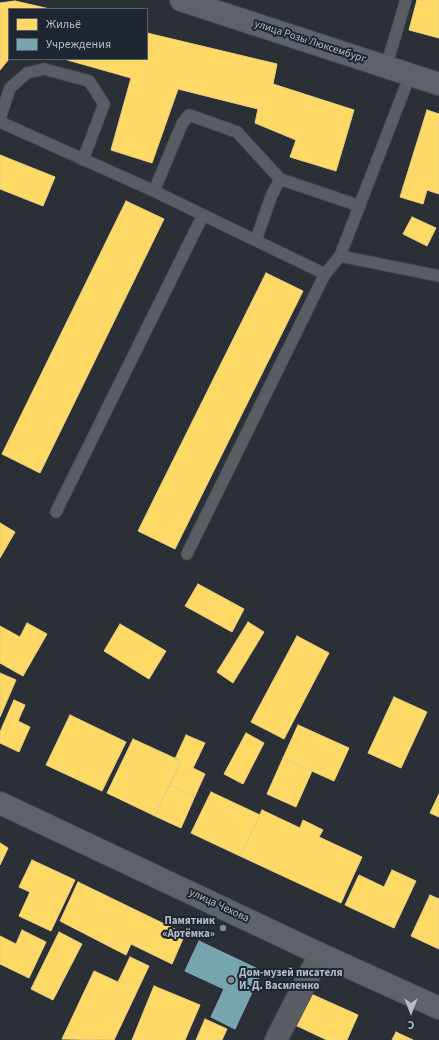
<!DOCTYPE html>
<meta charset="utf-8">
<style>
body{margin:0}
#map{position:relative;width:439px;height:1040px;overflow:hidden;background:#2a3036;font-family:"Source Sans 3",sans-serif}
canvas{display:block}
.legend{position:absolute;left:8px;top:8px;width:140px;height:52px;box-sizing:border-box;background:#1d2631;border:1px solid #59626d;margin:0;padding:5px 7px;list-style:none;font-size:12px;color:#b3bcc8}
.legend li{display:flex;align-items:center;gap:8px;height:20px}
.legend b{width:20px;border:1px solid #59626d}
.north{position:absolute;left:391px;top:992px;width:40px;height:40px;-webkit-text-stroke:3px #1d2631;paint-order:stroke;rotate:180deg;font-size:11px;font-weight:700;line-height:16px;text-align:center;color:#b3bcc8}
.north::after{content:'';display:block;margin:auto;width:14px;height:18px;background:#b3bcc8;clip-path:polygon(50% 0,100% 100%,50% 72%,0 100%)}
</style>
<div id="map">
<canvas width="439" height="1040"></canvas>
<ul class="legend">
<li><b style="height:11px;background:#ffd966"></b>Жильё</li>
<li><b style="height:11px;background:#76a5af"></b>Учреждения</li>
</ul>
<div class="north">С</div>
</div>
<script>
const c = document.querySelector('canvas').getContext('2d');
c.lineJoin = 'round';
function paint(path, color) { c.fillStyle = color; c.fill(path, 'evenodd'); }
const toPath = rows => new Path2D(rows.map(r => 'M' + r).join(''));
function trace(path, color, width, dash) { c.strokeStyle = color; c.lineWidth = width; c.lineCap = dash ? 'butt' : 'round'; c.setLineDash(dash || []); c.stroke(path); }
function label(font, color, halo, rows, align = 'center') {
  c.font = font + ' "Source Sans 3",sans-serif'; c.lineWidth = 4; c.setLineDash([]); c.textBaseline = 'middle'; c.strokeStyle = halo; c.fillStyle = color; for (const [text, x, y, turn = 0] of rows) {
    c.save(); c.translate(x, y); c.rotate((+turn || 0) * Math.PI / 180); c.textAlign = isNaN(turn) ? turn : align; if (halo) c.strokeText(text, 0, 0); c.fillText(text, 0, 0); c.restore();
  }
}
const homes = toPath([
 [417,0,439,0,439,38,409,30,417,0],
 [15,1,50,9,9,9,9,59,0,70,0,3,15,1],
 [147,33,277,64,273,84,354,110,336,171,290,157,296,140,255,123,258,109,178,89,152,163,111,150,131,78,64,59,147,59,147,33],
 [427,110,439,114,439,194,427,190,423,204,400,197,427,110],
 [0,155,55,177,43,206,0,189,0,155],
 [126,201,164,219,40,473,2,454,126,201],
 [412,217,436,228,427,246,403,234,412,217],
 [266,273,303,291,175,549,138,531,266,273],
 [0,523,15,532,0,558,0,523],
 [198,584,244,609,232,632,185,606,198,584],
 [248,622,264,632,233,683,217,672,248,622],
 [27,623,47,634,23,676,0,663,0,626,20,637,27,623],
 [120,624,166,651,149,679,104,651,120,624],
 [297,636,329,653,284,739,251,722,297,636],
 [0,673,16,680,0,717,0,673],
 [394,697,427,712,401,768,368,753,394,697],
 [14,700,25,705,18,721,30,727,19,752,0,743,0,732,14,700],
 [70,715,126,742,102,791,46,765,70,715],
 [298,725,349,748,334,781,283,758,298,725],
 [246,733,264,743,243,784,224,774,246,733],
 [186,735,205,743,193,768,205,774,195,796,170,785,181,761,175,759,186,735],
 [133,739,181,761,155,816,107,793,133,739],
 [283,758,312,771,296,807,267,794,283,758],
 [170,785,195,796,181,828,155,816,170,785],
 [211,792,260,815,240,856,191,833,211,792],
 [439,794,439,817,430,813,439,794],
 [262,810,300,828,303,820,323,830,319,837,362,857,341,903,240,856,262,810],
 [0,843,8,848,0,865,0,843],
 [32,860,75,880,51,931,19,916,30,892,19,887,32,860],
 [392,870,416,881,394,928,345,905,359,875,384,887,392,870],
 [78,882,185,934,172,964,131,944,126,955,60,921,78,882],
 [430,895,439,899,439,949,411,936,430,895],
 [22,930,46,942,29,978,0,964,0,936,16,944,22,930],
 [59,932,82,944,53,1000,31,989,59,932],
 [130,957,149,966,114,1040,62,1039,94,971,118,982,130,957],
 [154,986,200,1005,185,1040,132,1040,154,986],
 [309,993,358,1015,347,1040,327,1040,295,1025,309,993],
 [205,1019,227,1029,222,1040,196,1040,205,1019],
 [396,1032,413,1040,392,1040,396,1032]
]);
paint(homes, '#ffd966');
trace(homes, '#e8d083', 1);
const public = toPath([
 [199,941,262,971,235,1029,211,1017,224,989,185,971,199,941]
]);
paint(public, '#76a5af');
trace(public, '#88acb6', 1);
const lane = toPath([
 [386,67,406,0],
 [410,75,340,256,439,276],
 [0,118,10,88,27,73,44,69,89,81,104,104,83,160],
 [0,122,154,191,203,215],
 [154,191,182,124,189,115,237,132,280,179],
 [256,240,271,197,280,179,360,206],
 [56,512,203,215,325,274,340,256],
 [187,554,325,274]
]);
const street = toPath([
 [276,1040,320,954]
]);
const secondary = toPath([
 [181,0,439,84],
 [0,803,320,954,439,1008]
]);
trace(lane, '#484c51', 13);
trace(street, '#484c51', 24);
trace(secondary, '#484c51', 24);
trace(lane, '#595e65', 11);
trace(street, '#595e65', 22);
trace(secondary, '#5e626a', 22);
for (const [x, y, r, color] of [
 [223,928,4,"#838b95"],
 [231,980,4,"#838b95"]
]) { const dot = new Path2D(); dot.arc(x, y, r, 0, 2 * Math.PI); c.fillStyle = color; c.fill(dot); trace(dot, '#1d2631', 1.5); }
label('11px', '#b3bcc8', '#1d2631', [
 ["улица Розы Люксембург",310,42,18],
 ["улица Чехова",219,906,25]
]);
label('bold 11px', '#b3bcc8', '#1d2631', [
 ["Памятник",215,922],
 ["«Артёмка»",215,935],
 ["Дом-музей писателя",239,974,"left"],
 ["И. Д. Василенко",239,987,"left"]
], 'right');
</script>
